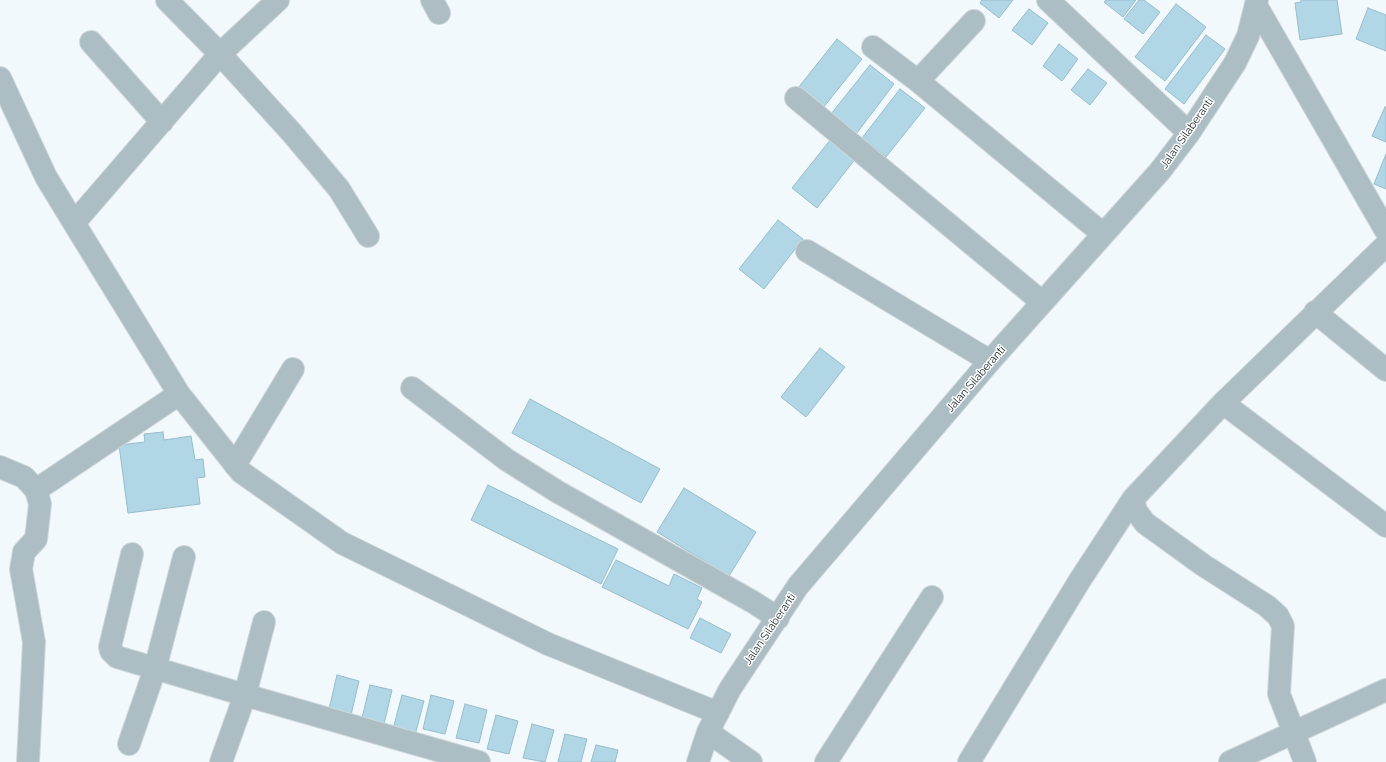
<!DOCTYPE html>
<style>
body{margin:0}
canvas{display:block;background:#f1f9fc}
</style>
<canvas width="1386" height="762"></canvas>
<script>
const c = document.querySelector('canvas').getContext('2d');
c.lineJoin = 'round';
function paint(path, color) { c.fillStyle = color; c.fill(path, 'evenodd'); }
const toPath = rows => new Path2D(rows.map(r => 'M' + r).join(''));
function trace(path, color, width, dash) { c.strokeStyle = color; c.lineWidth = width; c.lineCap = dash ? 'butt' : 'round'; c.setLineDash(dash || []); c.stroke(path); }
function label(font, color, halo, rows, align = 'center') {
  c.font = font + ' Raleway,sans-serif'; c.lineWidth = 3; c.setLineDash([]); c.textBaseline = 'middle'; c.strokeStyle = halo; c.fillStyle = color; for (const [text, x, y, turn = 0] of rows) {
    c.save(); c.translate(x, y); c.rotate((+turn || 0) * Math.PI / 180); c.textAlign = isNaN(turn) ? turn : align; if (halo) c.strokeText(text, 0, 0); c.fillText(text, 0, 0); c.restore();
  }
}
const building = toPath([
 [982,0,1013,0,999,18,980,3,982,0],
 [1106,0,1136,0,1123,17,1104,2,1106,0],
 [1139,0,1144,0,1160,12,1143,34,1124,19,1139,0],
 [1301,0,1337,0,1342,34,1300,40,1295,3,1301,2,1301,0],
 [1176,4,1206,27,1165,81,1135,57,1176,4],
 [1368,8,1386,15,1386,51,1356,39,1368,8],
 [1029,9,1048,23,1032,45,1012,30,1029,9],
 [1206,35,1225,49,1184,104,1165,89,1206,35],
 [837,39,862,59,823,108,798,88,837,39],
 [1059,44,1078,59,1062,81,1043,66,1059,44],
 [870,65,894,84,856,134,831,114,870,65],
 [1088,69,1107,83,1090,105,1071,90,1088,69],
 [900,89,925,108,886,157,862,138,900,89],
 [1385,107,1386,107,1386,142,1372,136,1385,107],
 [831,139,856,158,817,208,792,188,831,139],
 [1386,154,1386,189,1374,184,1386,154],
 [778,220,803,239,764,289,739,269,778,220],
 [820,348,845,367,806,417,781,397,820,348],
 [530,399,660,469,641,503,512,433,530,399],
 [163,432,164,440,191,436,195,460,203,459,205,477,197,478,200,504,128,513,119,445,145,442,144,434,163,432],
 [488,485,618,549,601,584,471,520,488,485],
 [684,488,756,532,729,576,657,532,684,488],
 [616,560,669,586,674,574,702,588,697,599,702,602,688,629,602,587,616,560],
 [700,618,731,634,721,653,690,638,700,618],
 [337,675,359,681,351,715,329,709,337,675],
 [370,685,392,690,384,724,362,718,370,685],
 [402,695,424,701,415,735,393,729,402,695],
 [431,695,454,701,445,734,423,729,431,695],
 [465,704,487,710,479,743,456,738,465,704],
 [496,715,518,721,509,754,487,749,496,715],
 [532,724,554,730,545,762,523,758,532,724],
 [565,734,587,739,581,762,558,762,565,734],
 [596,745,618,750,615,762,591,762,596,745]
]);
paint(building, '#b1d7e6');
trace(building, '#97bccb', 1);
const minor = toPath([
 [167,0,220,54,278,0],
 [432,0,439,13],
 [1048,0,1189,133],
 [1257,7,1386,231],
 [91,42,162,122],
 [873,47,918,81,1103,234],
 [0,78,46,177,74,223,179,394,241,472,342,543,548,644,718,713],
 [918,81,974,21],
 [796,98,1042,302],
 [74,223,220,54,292,133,339,189,368,236],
 [807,251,990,361],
 [1315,312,1386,370],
 [412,388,507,460,558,492,753,602,778,618],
 [1223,403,1386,526],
 [235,465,293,369],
 [0,467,24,477,36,490,40,504,36,539,24,552,21,569,34,642,28,762],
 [36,490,179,394],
 [132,554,110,647,111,651,117,657,245,695,479,762],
 [708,732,751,762],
 [129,744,155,669,184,557],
 [221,762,245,695,264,622],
 [698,762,708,732,730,689,798,586,990,361,1160,171,1189,133,1235,63,1248,36,1257,0],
 [826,762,932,597],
 [969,762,1080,580,1133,499],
 [1230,762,1386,690],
 [1305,762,1279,694,1283,626,1278,616,1267,606,1203,565,1145,523,1136,511,1133,499,1223,403,1386,245]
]);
trace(minor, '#ced7da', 24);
trace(minor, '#acbdc3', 22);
label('11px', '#142328', '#fff', [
 ["Jalan Silaberanti",1187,133,-55],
 ["Jalan Silaberanti",976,379,-49],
 ["Jalan Silaberanti",770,629,-56]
]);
</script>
